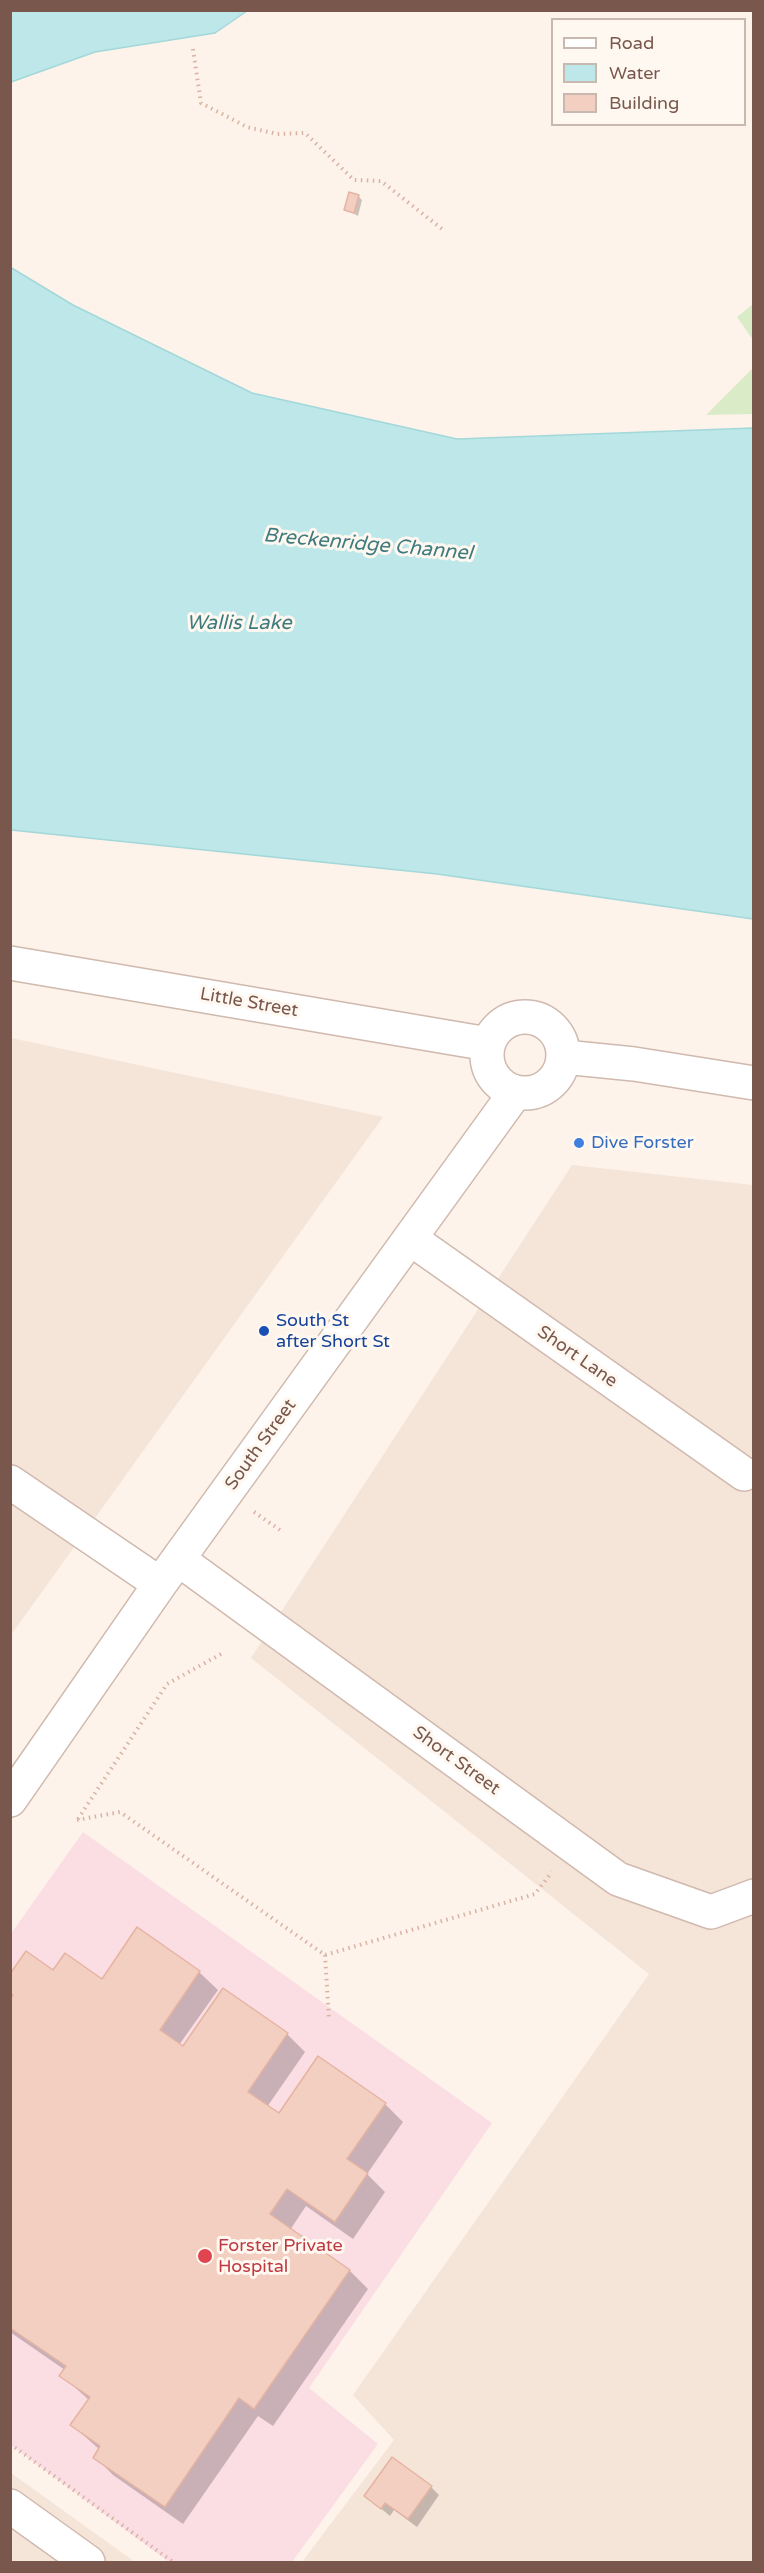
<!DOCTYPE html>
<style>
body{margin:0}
#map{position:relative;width:764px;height:2573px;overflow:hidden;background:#fdf3ea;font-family:"Varela Round",sans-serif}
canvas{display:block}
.frame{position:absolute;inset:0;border:12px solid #79574c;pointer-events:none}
.legend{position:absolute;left:551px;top:18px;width:195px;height:108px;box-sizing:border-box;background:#fff8f1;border:2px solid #c9b8af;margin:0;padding:8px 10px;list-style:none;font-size:18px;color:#79574c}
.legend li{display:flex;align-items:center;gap:12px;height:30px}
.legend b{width:30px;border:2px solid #c9b8af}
</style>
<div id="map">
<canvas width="764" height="2573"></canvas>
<div class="frame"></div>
<ul class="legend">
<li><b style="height:8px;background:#fff"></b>Road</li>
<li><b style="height:16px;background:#bde7e8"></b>Water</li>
<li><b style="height:16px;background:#f3cfc1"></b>Building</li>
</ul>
</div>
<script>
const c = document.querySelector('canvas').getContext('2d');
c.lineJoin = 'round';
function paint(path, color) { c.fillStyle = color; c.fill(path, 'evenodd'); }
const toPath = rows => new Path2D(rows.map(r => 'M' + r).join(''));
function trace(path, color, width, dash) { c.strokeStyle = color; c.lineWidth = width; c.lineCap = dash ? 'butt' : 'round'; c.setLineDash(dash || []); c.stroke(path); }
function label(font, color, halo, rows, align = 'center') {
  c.font = font + ' "Varela Round",sans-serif'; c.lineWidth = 6; c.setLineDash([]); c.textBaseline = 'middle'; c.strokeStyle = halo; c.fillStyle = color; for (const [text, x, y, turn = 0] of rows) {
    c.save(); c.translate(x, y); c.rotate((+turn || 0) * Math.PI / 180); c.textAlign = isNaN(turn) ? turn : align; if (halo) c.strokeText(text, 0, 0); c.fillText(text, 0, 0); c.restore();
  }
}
paint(toPath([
 [11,1038,383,1117,11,1635],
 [572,1165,753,1185,753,2562,302,2562,394,2440,353,2395,649,1974,251,1658],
 [11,2473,135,2562,11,2562]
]), '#f5e4d8');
paint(toPath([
 [83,1832,492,2123,309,2388,378,2444,292,2562,169,2562,11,2445,10,1935]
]), '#fbdde4');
paint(toPath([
 [753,304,753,340,737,317],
 [753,368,753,414,706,415]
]), '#daecc7');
const water = toPath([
 [10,11,11,10,247,11,215,33,95,52,11,82,10,11],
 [10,267,73,305,252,393,457,439,753,428,753,919,437,874,11,830,10,267]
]);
paint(water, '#bde7e8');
trace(water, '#a3d8da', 1.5);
paint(toPath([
 [358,196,362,200,358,216,345,209],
 [137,1930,199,1972,218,1990,179,2045,183,2048,287,2034,305,2052,267,2107,279,2115,385,2104,403,2122,367,2174,385,2192,353,2239,306,2206,290,2230,350,2271,368,2289,273,2426,258,2416,183,2524,113,2475,95,2457,100,2450,72,2425,89,2400,61,2375,65,2370,10,2332,10,2001,13,1997,10,1995,10,1976,54,1973,102,1981],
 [431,2487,439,2495,417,2527,394,2510,390,2516,366,2496]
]), '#0003');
const building = toPath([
 [349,192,359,195,354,213,344,210,349,192],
 [137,1927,200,1971,160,2030,183,2046,223,1988,288,2033,248,2092,279,2113,318,2056,386,2103,347,2159,368,2173,335,2222,287,2189,270,2214,350,2270,254,2409,239,2398,165,2507,93,2458,100,2446,70,2425,90,2397,59,2376,66,2366,10,2328,10,1999,13,1995,10,1994,10,1974,26,1951,53,1970,65,1953,102,1979,137,1927],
 [392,2457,432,2486,408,2519,385,2503,381,2509,364,2496,392,2457]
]);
paint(building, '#f3cfc1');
trace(building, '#e6b3a1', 1.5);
const minor = toPath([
 [10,963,488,1044],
 '487 1055a38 38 0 1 1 76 0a38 38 0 1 1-76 0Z',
 [564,1057,634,1064,754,1083],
 [411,1239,744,1474],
 [10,1482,160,1584],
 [178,1559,618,1879,711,1912,754,1896],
 [10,1800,160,1584,515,1093],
 [10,2506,88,2562]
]);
trace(minor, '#d0b9ae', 36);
trace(toPath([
 [193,49,201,103,247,127,277,134,305,133,354,180,381,181,442,229],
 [254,1512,283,1532],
 [78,1819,167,1684,221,1654],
 [77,1820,120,1812,325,1955,535,1894,552,1872],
 [325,1955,329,2019],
 [10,2444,173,2562]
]), '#d9b2a3', 4, [1.5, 4.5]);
trace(minor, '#fff', 33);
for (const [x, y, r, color] of [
 [579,1143,6,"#3f7fe0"],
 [264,1331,6,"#1a4fb4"],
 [205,2256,8,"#e0444e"]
]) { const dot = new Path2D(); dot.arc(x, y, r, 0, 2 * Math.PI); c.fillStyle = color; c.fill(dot); trace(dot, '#fff8f1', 2); }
label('18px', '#79574c', '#fff8f1', [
 ["Little Street",249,1003,10],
 ["Short Lane",577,1357,35],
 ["South Street",261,1445,-54],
 ["Short Street",456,1761,36]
]);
label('18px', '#366cbe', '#fff8f1', [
 ["Dive Forster",591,1143]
], 'left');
label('18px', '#164399', '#fff8f1', [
 ["South St",276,1321],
 ["after Short St",276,1342]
], 'left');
label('18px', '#be3a42', '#fff8f1', [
 ["Forster Private",218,2246],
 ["Hospital",218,2267]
], 'left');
label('italic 20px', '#3f7b7e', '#fff8f1', [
 ["Breckenridge Channel",368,545,5],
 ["Wallis Lake",239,624]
]);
</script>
